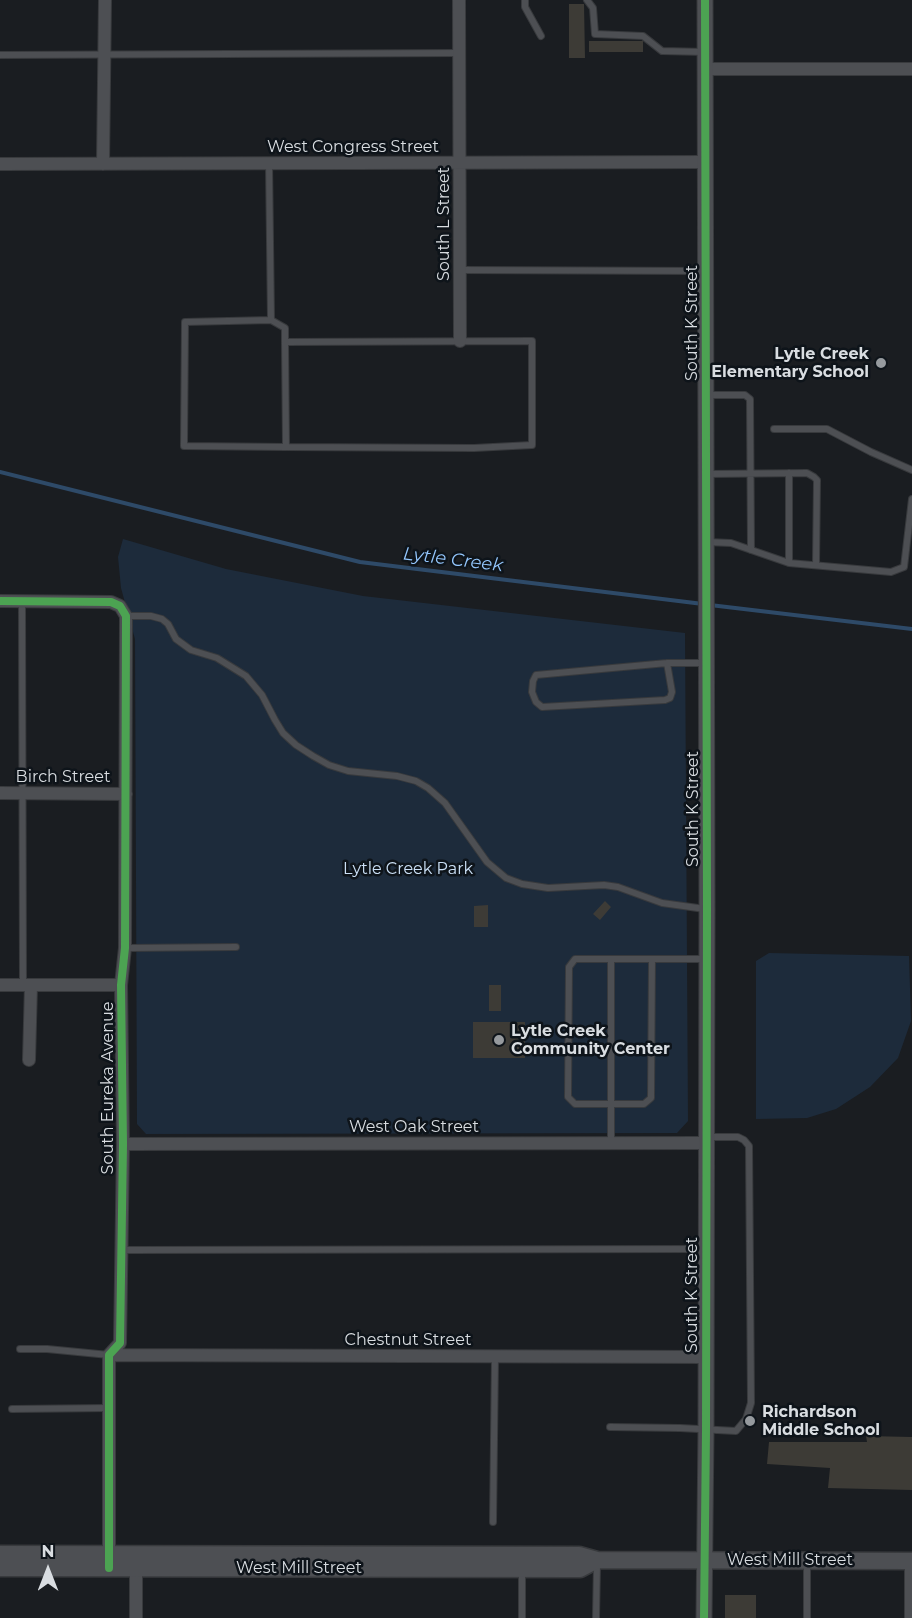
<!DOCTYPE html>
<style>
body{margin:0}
#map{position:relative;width:912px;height:1618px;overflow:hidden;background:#1a1d21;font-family:Montserrat,sans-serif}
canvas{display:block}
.north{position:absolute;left:18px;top:1540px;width:60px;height:60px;-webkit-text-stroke:4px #0e141a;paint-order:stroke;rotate:0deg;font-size:16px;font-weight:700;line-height:24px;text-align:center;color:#d9dde1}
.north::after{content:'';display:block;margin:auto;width:21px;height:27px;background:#d9dde1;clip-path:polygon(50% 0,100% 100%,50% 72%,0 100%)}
</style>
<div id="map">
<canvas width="912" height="1618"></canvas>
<div class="north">N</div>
</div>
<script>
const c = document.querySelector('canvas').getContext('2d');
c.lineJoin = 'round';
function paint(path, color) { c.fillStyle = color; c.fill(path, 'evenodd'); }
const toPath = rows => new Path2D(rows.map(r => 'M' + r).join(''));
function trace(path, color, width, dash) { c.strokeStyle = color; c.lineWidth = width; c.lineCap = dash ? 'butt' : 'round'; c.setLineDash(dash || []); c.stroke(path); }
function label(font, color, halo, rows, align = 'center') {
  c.font = font + ' Montserrat,sans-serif'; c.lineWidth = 5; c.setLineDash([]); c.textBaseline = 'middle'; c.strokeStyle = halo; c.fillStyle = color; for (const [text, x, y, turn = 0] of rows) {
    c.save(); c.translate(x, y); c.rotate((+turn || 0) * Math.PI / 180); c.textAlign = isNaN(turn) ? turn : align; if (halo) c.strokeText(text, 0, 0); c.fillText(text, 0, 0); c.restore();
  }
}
paint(toPath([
 [123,539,226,569,363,596,685,633,688,1121,677,1133,146,1134,137,1124,135,639,121,588,118,557],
 [769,953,909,956,911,1021,898,1058,870,1087,836,1109,807,1118,756,1119,756,961]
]), '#1d2b3b');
trace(toPath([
 [0,472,360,562,703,604],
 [710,605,912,629]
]), '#2e4a68', 4);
paint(toPath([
 [569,4,584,4,585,58,569,58],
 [589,41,643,41,643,52,589,52],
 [605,901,611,907,600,920,593,914],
 [488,905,488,927,474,927,474,906],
 [489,985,501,985,501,1011,489,1011],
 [473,1022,525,1022,525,1058,473,1058],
 [866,1436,912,1437,912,1490,828,1488,830,1468,767,1464,769,1442,867,1442],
 [725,1595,756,1595,756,1618,725,1618]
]), '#3d3b36');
const service = toPath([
 [525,0,525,7,541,36],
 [587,0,593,8,595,34,643,36,662,51,705,52],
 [0,55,460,53],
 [269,163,271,320,285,328,285,342,286,447,474,448,532,445,532,341,285,342],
 [460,270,705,271],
 [271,320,185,322,184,446,286,447],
 [708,395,745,395,750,399,751,550],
 [774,429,827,429,871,452,912,470],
 [789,473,789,563],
 [707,474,807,473,814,477,817,480,816,565],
 [707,542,731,543,789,563,891,572,904,567,912,499],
 [22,601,23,985],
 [126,616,151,616,162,619,168,624,176,639,191,650,217,658,246,676,262,695,275,720,283,733,296,745,313,756,329,765,348,771,397,776,416,781,428,788,445,803,487,862,506,878,522,884,548,888,604,885,618,887,662,903,705,909],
 [667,663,672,692,670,698,665,700,542,707,536,702,532,692,533,681,536,675,667,663,706,663],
 [126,948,236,947],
 [652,959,651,1098,644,1104,575,1104,568,1097,569,967,575,959,706,959],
 [611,1143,611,959],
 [122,1250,706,1249],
 [20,1349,47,1349,109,1355],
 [12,1409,109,1408],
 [610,1427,680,1428,736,1431,746,1419,751,1403,749,1146,744,1140,738,1137,707,1137],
 [493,1522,495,1357],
 [807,1561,807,1618],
 [522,1571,522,1618],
 [596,1618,597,1564]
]);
const minor = toPath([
 [459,0,460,341],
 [706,69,912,69],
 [0,164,706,162],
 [103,164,105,0],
 [0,601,111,602,120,606,126,616,125,948,121,985,123,1144,120,1343,109,1355,109,1561],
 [0,793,126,794],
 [0,985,121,985],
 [29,1060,31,985],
 [123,1144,706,1143],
 [109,1355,706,1357],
 [911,1561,911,1618],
 [136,1568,136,1618]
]);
const tertiary = toPath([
 [704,1618,706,1431,707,909,705,0]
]);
const secondary = toPath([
 [0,1554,579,1555,597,1560,912,1561],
 [0,1568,580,1569,597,1560]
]);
trace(service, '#383a3d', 8);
trace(minor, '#383a3d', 14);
trace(tertiary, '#383a3d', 17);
trace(secondary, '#383a3d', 19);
trace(service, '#4d4f53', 6);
trace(minor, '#4d4f53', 12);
trace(tertiary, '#4d4f53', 15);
trace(secondary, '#4d4f53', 16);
trace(toPath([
 [0,601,111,602,120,606,126,616,125,948,121,985,123,1144,120,1343,109,1355,109,1568],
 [704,1618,706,1431,707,909,705,0]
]), '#4ca352', 8);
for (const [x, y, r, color] of [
 [881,363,6,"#969a9e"],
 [499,1040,6,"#969a9e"],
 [750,1421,6,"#969a9e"]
]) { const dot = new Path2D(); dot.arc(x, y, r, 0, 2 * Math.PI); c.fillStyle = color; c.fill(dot); trace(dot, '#0e141a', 2); }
label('16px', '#d9dde1', '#0e141a', [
 ["West Congress Street",353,147],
 ["South L Street",444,224,-90],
 ["South K Street",692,323,-90],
 ["Birch Street",63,777],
 ["South K Street",693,809,-90],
 ["South Eureka Avenue",108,1088,-90],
 ["West Oak Street",414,1127],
 ["South K Street",692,1295,-90],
 ["Chestnut Street",408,1340],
 ["West Mill Street",790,1560],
 ["West Mill Street",299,1568]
]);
label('bold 16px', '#d9dde1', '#0e141a', [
 ["Lytle Creek",869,354,"right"],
 ["Elementary School",869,372,"right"],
 ["Lytle Creek",511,1031],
 ["Community Center",511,1049],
 ["Richardson",762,1412],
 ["Middle School",762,1430]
], 'left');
label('16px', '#cbe0f6', '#0e141a', [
 ["Lytle Creek Park",408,869]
]);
label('italic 18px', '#94c7fe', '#0e141a', [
 ["Lytle Creek",453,560,7]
]);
</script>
